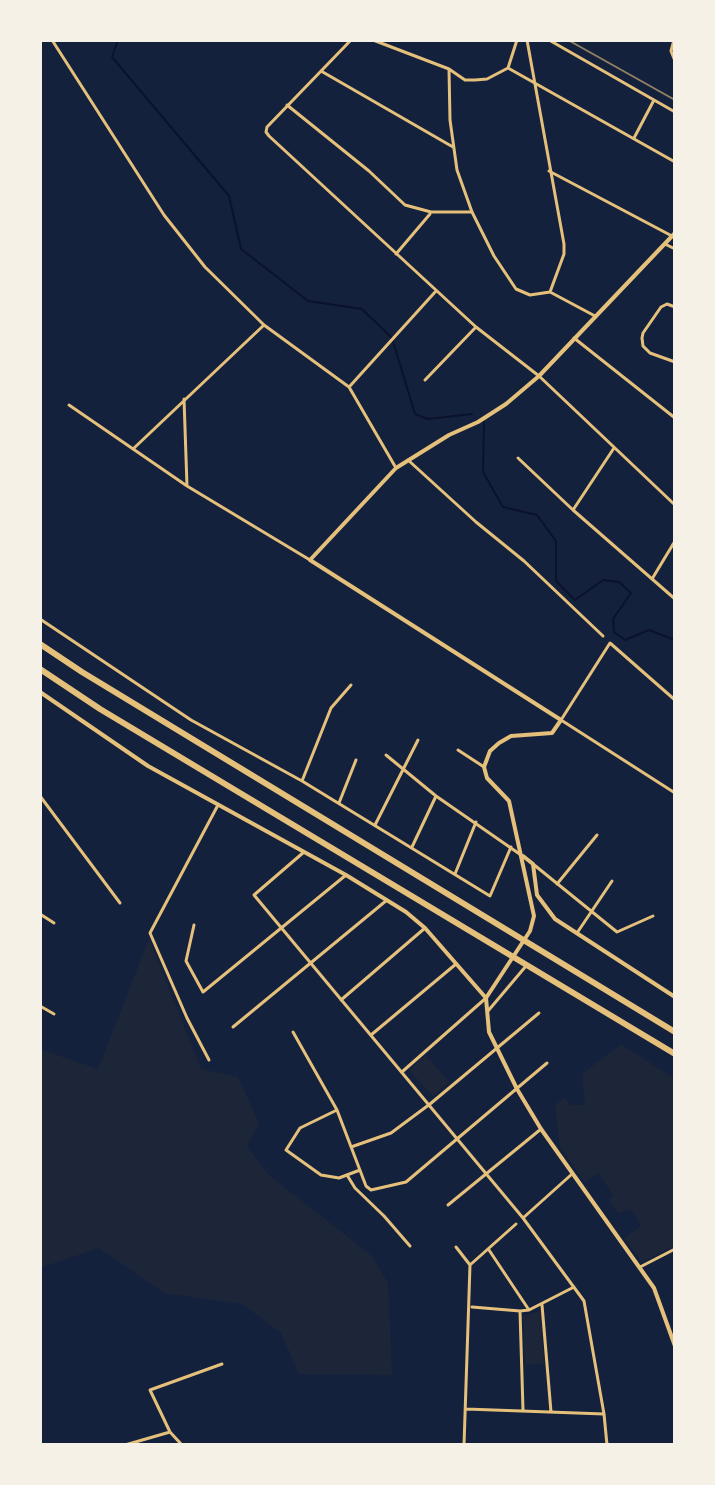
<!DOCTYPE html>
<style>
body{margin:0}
#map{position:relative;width:715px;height:1485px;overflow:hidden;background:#14213d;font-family:"DM Sans",sans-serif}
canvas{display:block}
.frame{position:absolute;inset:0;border:42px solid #f6f1e7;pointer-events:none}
</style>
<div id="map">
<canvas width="715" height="1485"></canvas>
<div class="frame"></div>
</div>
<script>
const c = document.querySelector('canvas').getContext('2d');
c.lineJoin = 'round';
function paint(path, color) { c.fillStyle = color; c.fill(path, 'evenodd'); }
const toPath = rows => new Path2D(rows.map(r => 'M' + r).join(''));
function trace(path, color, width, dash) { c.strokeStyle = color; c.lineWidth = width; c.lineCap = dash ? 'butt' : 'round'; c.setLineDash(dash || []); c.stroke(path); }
paint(toPath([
 [149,939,201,1069,238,1077,259,1123,247,1147,270,1176,371,1255,388,1283,392,1375,299,1374,281,1333,242,1304,164,1293,99,1248,40,1268,40,1049,98,1069],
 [621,1044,675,1079,675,1245,642,1262,624,1238,641,1226,631,1209,618,1213,609,1200,613,1195,598,1173,585,1182,560,1147,555,1105,565,1097,570,1105,585,1105,582,1074],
 [426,1055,449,1082,433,1096,409,1070],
 [540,1311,544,1364,525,1365,523,1316]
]), '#1d2539');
trace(toPath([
 [118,40,112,57,229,196,241,249,308,301,362,309,392,338,415,414,428,419,472,414],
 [484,422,483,472,503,507,537,515,556,541,556,581,575,600,603,580,619,582,631,593,613,619,614,632,625,640,649,630,675,640]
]), '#0b132b', 2);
trace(toPath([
 [52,40,164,215,205,267,264,325,349,387,396,468],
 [351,40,267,127,266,132,269,136,476,327,539,376,675,505],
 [373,40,449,69,465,80,475,80,487,79,508,68,517,40],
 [527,40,564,244,564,254,550,292],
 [549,40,675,112],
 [674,40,671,51,675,61],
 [508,68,675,162],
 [449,69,450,120,457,170,472,212,494,256,516,289,530,295,550,292,595,316],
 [321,71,453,147],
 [287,105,369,171,405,205,431,212,472,212],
 [634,138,654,100],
 [549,171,672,236],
 [665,244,675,249],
 [396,254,430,214],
 [675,307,667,304,661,307,643,333,642,338,643,346,650,353,675,362],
 [574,338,675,418],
 [425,380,476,327],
 [350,386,436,291],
 [184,399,187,486],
 [69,405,187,486,310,560],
 [133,449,264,325],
 [518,458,573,510,675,599],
 [408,460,476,522,524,561,603,636],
 [573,510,614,448],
 [652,579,675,541],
 [40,619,191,720,302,781,490,896,511,847],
 [675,700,610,643,561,720,675,793],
 [458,750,484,767],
 [386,755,436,796,521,855],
 [302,781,331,708,351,685],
 [40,796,120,903],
 [339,803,356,760],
 [375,825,418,740],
 [412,847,436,796],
 [304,852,254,895,523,1218,584,1301,604,1414,607,1445],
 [533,864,617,932,653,916],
 [455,874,476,822],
 [557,884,597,835],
 [40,914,54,923],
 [194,925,186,961,203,992,346,875],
 [577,933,612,881],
 [341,1000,425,928],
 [40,1006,54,1014],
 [488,1011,526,966],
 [233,1027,387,900],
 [293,1032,337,1110,366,1186,371,1190,406,1182,547,1063],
 [371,1035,456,964],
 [209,1060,187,1018,150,933,218,805],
 [403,1071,486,998],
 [337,1110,300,1128,286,1150,321,1175,339,1178,360,1170],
 [351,1147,391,1133,430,1104,539,1013],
 [347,1175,355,1188,384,1216,410,1246],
 [448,1205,541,1129],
 [523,1218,572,1174],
 [456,1247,470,1265,464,1445],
 [489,1250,529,1310],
 [470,1265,516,1224],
 [640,1267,675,1249],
 [542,1305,551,1412],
 [472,1307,520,1311,529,1310,574,1287],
 [520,1311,523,1410],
 [466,1409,604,1414],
 [125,1445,170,1432],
 [182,1445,170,1432,150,1390,222,1364]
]), '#e5c07b', 3);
trace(toPath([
 [40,692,148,766,346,875,406,912,425,928,486,998],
 [523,856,533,864,537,895,555,919,675,997],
 [486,998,530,931,534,916,509,801,487,778,484,767,490,751,499,743,511,736,552,733,561,720,310,560,396,468,449,435,478,422,506,404,539,376,675,233],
 [486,998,489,1032,517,1089,541,1129,654,1288,675,1346]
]), '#e5c07b', 4);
trace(toPath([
 [40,644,82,672,675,1032],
 [40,669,100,709,675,1054]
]), '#e5c07b', 6);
trace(toPath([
 [568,40,675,100]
]), '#918062', 2);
</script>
